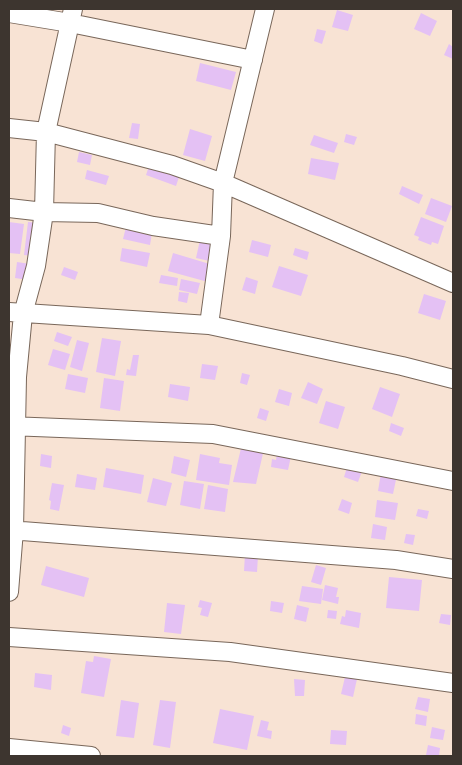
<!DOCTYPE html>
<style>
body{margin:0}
#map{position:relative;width:462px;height:765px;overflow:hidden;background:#f8e3d4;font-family:"PT Sans",sans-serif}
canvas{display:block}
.frame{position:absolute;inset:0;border:10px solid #3d352f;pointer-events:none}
</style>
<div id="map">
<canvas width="462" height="765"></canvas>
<div class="frame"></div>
</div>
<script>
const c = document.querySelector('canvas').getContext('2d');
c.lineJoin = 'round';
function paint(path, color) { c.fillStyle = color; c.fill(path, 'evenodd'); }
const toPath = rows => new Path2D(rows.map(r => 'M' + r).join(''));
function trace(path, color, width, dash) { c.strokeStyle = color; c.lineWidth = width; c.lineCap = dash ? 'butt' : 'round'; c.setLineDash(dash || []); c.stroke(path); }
paint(toPath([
 [337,10,353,15,348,31,332,27],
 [421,13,437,21,430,36,414,29],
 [317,29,326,31,322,44,314,41],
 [449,44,453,47,453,59,444,55],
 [200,63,236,72,231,90,196,81],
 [132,123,140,124,138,139,129,138],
 [190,129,212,136,205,161,183,155],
 [346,134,357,137,354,145,344,142],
 [314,135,338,143,334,153,310,145],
 [79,152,92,155,90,165,77,162],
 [311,158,339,163,335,180,308,174],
 [149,166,179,177,176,186,146,175],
 [87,170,109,176,106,185,85,179],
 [402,186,423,195,419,204,399,194],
 [431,198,452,206,446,222,425,214],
 [421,217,444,226,438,244,432,242,431,245,418,240,419,237,414,235],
 [9,222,24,224,20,254,9,253],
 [28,222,38,223,34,256,24,255],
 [126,227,152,233,150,245,123,239],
 [200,240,218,245,214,262,196,258],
 [252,240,271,245,268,257,249,252],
 [122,248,150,253,147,267,120,261],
 [295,248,309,252,307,260,293,255],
 [173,253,213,265,208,282,168,271],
 [17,262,30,264,28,280,15,278],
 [279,266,308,275,301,296,272,287],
 [64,267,78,272,75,280,61,275],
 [161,275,178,278,177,286,159,283],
 [246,277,258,281,255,294,242,290],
 [181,279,200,283,197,294,179,290],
 [179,292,189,293,187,303,178,301],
 [424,294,446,301,440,320,418,313],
 [57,332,72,337,68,346,54,341],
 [102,338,121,341,115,376,96,372],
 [77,340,89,343,82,371,70,367],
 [53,349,70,354,65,370,48,365],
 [133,355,139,355,136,376,126,375,127,369,130,370],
 [202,364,218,366,215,380,200,378],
 [242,373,250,375,247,385,240,383],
 [68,374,88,378,85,393,65,389],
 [104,378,124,381,120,411,100,408],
 [308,382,323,389,317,404,301,398],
 [170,384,190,387,188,401,168,397],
 [380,387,400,394,392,417,372,409],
 [279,389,292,393,289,406,275,402],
 [326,401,345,407,338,429,319,423],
 [260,408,269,411,266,421,257,418],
 [391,423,404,428,401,436,389,431],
 [242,444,264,449,256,484,233,482],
 [277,453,291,456,288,470,271,467,272,459,276,460],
 [41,454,52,456,51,468,40,466],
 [200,454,220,458,219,463,232,465,229,485,196,480],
 [174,456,190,460,186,477,171,473],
 [349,461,364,466,358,482,344,477],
 [106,468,144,475,141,494,103,487],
 [381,473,397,475,393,494,378,491],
 [77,474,97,478,95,490,75,487],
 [153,478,172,483,166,506,147,502],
 [184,481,204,484,200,509,180,505],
 [52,483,64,485,59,511,50,509,51,501,49,500],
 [208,485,228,489,225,512,204,509],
 [342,499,352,503,349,514,338,510],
 [377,500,398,503,395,520,375,517],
 [418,509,429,511,427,519,416,516],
 [373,524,387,527,385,540,371,538],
 [406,534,415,535,413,545,404,543],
 [245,554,258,556,257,572,244,571],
 [316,565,326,568,321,585,311,582],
 [46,566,89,578,84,597,41,585],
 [389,577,422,580,419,611,386,608],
 [325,585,338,588,336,597,339,597,338,604,322,600],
 [302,586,323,589,321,604,299,601],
 [200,600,212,603,208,617,200,615,202,608,198,607],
 [271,601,284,603,282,613,270,611],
 [167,603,185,605,181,634,164,632],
 [297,605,309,608,306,622,294,619],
 [328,610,337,611,336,619,327,618],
 [346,610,361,613,359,628,340,624,342,616,345,617],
 [441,614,451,615,450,625,439,623],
 [94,656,111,659,104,697,81,693,86,661,93,662],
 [35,673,52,675,51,690,34,687],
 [345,677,357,679,353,697,341,694],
 [294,679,305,680,304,696,295,696],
 [418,697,430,699,428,712,415,709],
 [121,700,139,703,134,738,116,736],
 [160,700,176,702,170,748,153,745],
 [220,709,254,716,247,750,213,743],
 [416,714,427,716,426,726,415,724],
 [261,720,269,722,267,730,272,731,271,739,257,736],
 [63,725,71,728,69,736,61,733],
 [432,727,445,730,443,740,430,738],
 [331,730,347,731,346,745,330,744],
 [428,745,440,748,439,756,426,755]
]), '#e4c1f4');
const street = toPath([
 [9,13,70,23,253,60],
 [9,128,46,132,172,165,223,183,453,283],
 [9,208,44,212,98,213,153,226,221,236],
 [9,312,209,325,402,366,453,379],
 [209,325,221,236,223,183,265,9],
 [9,426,213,434,453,481],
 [9,530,396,560,453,569],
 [9,592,14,530,17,377,23,314,36,266,44,212,46,132,73,9],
 [9,637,230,652,453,683],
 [9,748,91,756]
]);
trace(street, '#79675a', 20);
trace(street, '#fff', 18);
</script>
